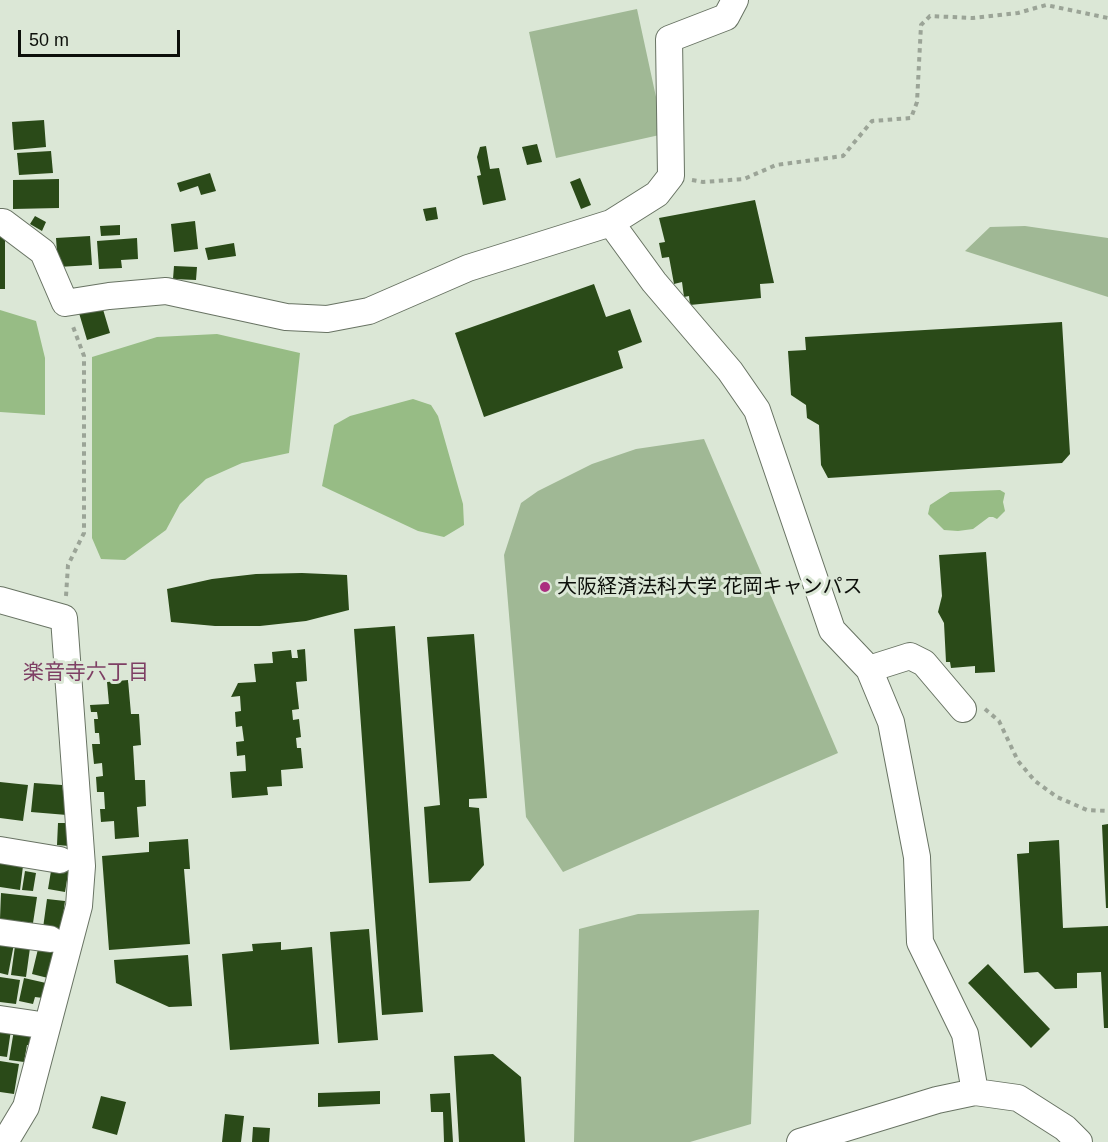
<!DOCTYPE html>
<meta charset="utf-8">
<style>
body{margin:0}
#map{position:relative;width:1108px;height:1142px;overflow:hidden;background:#dbe7d6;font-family:Helvetica,sans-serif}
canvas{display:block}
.scale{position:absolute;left:18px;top:30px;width:162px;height:27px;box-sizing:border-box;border:3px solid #0c0f0a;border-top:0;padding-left:8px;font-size:18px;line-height:21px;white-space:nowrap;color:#0c0f0a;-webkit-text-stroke:4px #dbe7d6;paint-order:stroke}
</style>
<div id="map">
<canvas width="1108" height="1142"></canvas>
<div class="scale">50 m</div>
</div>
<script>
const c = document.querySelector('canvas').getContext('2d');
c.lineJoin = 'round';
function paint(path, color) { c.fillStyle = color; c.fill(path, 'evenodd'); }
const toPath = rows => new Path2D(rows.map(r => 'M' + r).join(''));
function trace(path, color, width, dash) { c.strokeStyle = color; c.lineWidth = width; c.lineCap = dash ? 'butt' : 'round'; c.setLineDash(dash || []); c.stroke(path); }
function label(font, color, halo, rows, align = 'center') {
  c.font = font + ' Helvetica,"Noto Sans JP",sans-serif'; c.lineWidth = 6; c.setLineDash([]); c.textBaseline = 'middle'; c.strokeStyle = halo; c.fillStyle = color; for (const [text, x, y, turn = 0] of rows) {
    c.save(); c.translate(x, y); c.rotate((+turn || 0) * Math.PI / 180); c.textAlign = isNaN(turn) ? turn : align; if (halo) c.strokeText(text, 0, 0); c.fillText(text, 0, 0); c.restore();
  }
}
paint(toPath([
 [637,9,664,134,556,158,529,32],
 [1025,226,1108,238,1108,297,965,251,990,227],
 [704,439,838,753,563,872,526,817,504,555,521,503,538,491,592,464,636,449],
 [759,910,751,1124,690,1142,574,1142,579,929,638,914]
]), '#a0b895');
paint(toPath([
 [0,310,36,321,45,358,45,415,0,412],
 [217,334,300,353,289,453,242,463,206,479,180,504,166,530,125,560,101,559,92,538,92,357,157,337],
 [413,399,431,405,438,416,463,504,464,525,444,537,418,531,322,486,334,425,350,416],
 [1000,490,1005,493,1003,502,1005,511,997,519,993,517,989,517,973,529,958,531,944,530,928,514,930,505,950,492]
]), '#97bc85');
paint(toPath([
 [44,120,46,147,14,150,12,122],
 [537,144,542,162,527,165,522,147],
 [486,146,490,169,499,168,506,200,483,205,477,176,481,175,477,157,480,147],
 [51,151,53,173,19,175,17,153],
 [210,173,216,191,201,195,198,186,180,192,177,183],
 [580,178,591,205,581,209,570,182],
 [59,179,59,208,13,209,13,180],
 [755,200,774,283,760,284,761,298,690,305,689,296,684,297,682,282,674,284,669,257,662,258,659,243,665,242,659,218],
 [436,207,438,219,426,221,423,209],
 [35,216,46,222,42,231,30,224],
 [195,221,198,249,174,252,171,224],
 [120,225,120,235,101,236,100,226],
 [0,233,5,233,5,289,0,289],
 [90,236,92,265,58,267,56,238],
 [137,238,138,259,121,260,122,268,99,269,97,241],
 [234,243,236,256,208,260,205,248],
 [174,266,197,267,196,280,173,279],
 [594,284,606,317,630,309,642,342,618,351,623,368,484,417,455,333],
 [102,306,110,333,87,340,79,313],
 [1062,322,1070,454,1062,463,828,478,821,465,819,425,807,418,806,405,791,395,788,351,806,350,805,337],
 [986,552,995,672,975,673,975,666,951,668,950,662,946,662,944,623,938,612,942,596,939,555],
 [302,573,347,575,349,610,306,621,260,626,215,626,171,622,167,589,212,579,256,574],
 [395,626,423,1012,382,1015,354,629],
 [474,634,487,798,469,799,469,807,479,808,484,865,470,881,429,883,424,807,440,805,427,637],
 [305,649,307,681,296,682,299,709,292,710,293,720,299,719,301,737,296,738,297,748,301,748,303,768,281,770,282,786,267,787,268,795,232,798,230,772,246,771,245,755,237,756,236,742,244,741,242,726,236,727,235,712,241,711,240,696,231,697,238,683,256,682,254,664,273,663,272,652,291,650,292,658,298,658,297,650],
 [128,680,131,714,139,714,141,745,133,746,135,780,145,780,146,806,137,807,139,837,115,839,114,821,101,822,100,809,105,809,104,792,97,792,96,777,103,776,102,763,94,764,92,744,100,744,99,733,95,733,94,719,98,719,97,712,91,712,90,705,109,704,107,682],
 [0,782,28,785,23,821,0,818],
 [34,783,62,785,67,815,31,812],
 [58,823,70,823,69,846,57,845],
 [1108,824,1108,908,1106,908,1102,825],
 [188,839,190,869,184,869,190,944,109,950,102,856,149,852,149,842],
 [1059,840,1063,928,1108,926,1108,1028,1104,1028,1101,972,1077,973,1077,988,1055,989,1038,972,1024,973,1017,854,1029,853,1029,842],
 [0,855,24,858,20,890,0,887],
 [52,865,69,868,65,892,48,889],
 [25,871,36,873,33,891,22,890],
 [1,893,37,897,33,923,0,919],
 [47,899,65,901,61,931,43,928],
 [369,929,378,1040,338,1043,330,932],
 [281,942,281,950,312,947,319,1044,230,1050,222,954,253,951,252,944],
 [0,944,14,944,8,975,0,973],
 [15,946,30,948,26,977,11,975],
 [38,949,54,952,48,978,32,974],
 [188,955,192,1006,169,1007,116,983,114,960],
 [988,964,1050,1029,1031,1048,968,983],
 [0,977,20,980,16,1004,0,1002],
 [24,978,46,983,43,998,35,997,33,1004,19,1001],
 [0,1028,11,1030,7,1057,0,1056],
 [14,1030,33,1033,31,1045,27,1045,24,1062,9,1060],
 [493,1054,521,1077,525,1142,459,1142,454,1056],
 [0,1061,19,1064,14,1094,0,1092],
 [380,1091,380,1104,318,1107,318,1093],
 [450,1093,453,1142,444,1142,443,1112,431,1112,430,1094],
 [101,1096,126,1102,117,1135,92,1128],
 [225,1114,244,1116,241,1142,222,1142],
 [253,1127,270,1128,269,1142,252,1142]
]), '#2a4a18');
const minor = toPath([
 [0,222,3,222,43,252,65,303,109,296,166,291,286,317,327,319,369,311,468,268,611,223,657,194,671,176,669,39,726,17,735,0],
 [611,223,654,282,730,371,757,410,832,630,869,669,891,722,917,857,920,942,965,1034,975,1092],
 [0,600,64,618,82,866,79,906,26,1107,5,1142],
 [869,669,910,656,924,663,963,709],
 [0,850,60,860],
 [0,932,50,939],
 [0,1019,34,1024],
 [800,1142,937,1100,975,1092,1018,1098,1065,1128,1079,1142]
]);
trace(minor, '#687363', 28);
trace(toPath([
 [692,180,703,182,744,179,776,165,843,156,872,121,911,118,917,102,921,25,930,16,973,18,1018,13,1046,5,1108,18],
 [66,596,68,565,84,533,84,356,72,324],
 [985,709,999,721,1018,761,1035,781,1057,797,1087,810,1108,811]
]), '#9ba497', 4, [4.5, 4.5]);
trace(minor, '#fff', 26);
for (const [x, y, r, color] of [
 [545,587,6,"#ab2e7f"]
]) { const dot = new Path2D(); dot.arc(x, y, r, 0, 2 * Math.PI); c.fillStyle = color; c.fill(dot); trace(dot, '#dbe7d6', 2); }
label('20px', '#0c0f0a', '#dbe7d6', [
 ["大阪経済法科大学 花岡キャンパス",557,587]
], 'left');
label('21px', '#7e3f64', '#dbe7d6', [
 ["楽音寺六丁目",86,673]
]);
</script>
